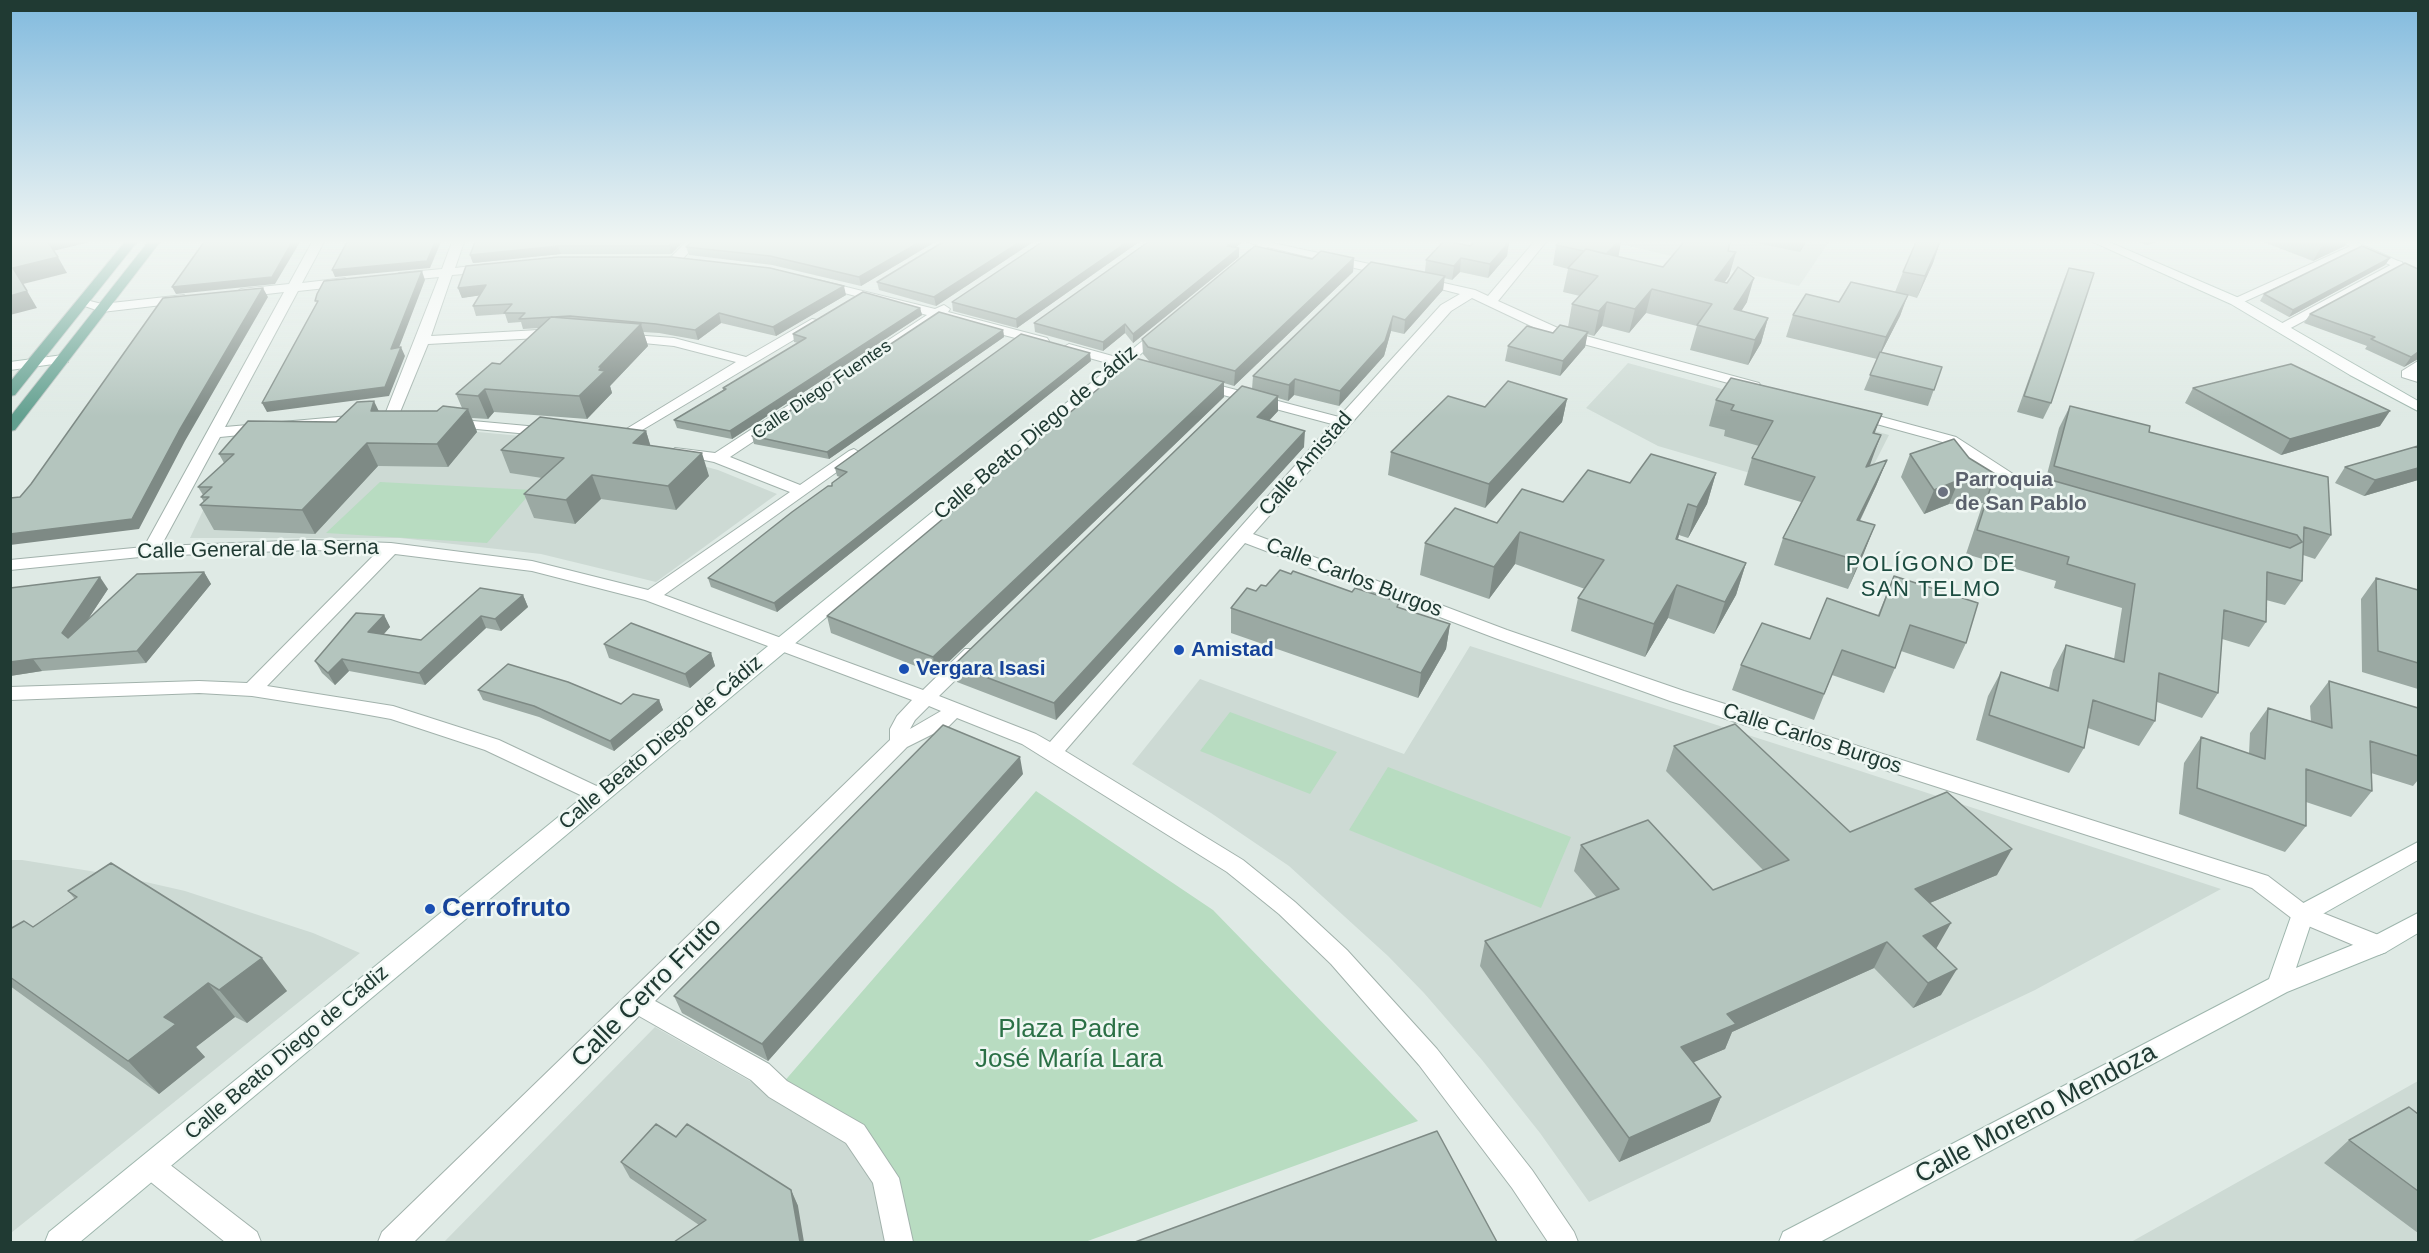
<!DOCTYPE html>
<meta charset="utf-8">
<style>
body{margin:0}
#map{position:relative;width:2429px;height:1253px;overflow:hidden;background:#dfeae5;font-family:Helvetica,sans-serif}
canvas{display:block}
.frame{position:absolute;inset:0;border:12px solid #203a33;pointer-events:none}
</style>
<div id="map">
<canvas width="2429" height="1253"></canvas>
<div class="frame"></div>
</div>
<script>
const c = document.querySelector('canvas').getContext('2d');
c.lineJoin = 'round';
function paint(path, color) { c.fillStyle = color; c.fill(path, 'evenodd'); }
const toPath = rows => new Path2D(rows.map(r => 'M' + r).join(''));
function trace(path, color, width, dash) { c.strokeStyle = color; c.lineWidth = width; c.lineCap = dash ? 'butt' : 'round'; c.setLineDash(dash || []); c.stroke(path); }
function label(font, color, halo, rows, align = 'center') {
  c.font = font + ' Helvetica,sans-serif'; c.lineWidth = 5; c.setLineDash([]); c.textBaseline = 'middle'; c.strokeStyle = halo; c.fillStyle = color; for (const [text, x, y, turn = 0] of rows) {
    c.save(); c.translate(x, y); c.rotate((+turn || 0) * Math.PI / 180); c.textAlign = isNaN(turn) ? turn : align; if (halo) c.strokeText(text, 0, 0); c.fillText(text, 0, 0); c.restore();
  }
}
paint(toPath([
 [1611,242,1829,242,1799,286],
 [1628,363,1889,435,1856,500,1750,473,1658,446,1586,408],
 [446,429,553,439,654,453,718,470,777,494,656,582,541,554,400,538,190,538,237,439],
 [1470,646,1848,767,2221,889,2035,990,1589,1202,1540,1133,1482,1060,1424,993,1388,956,1289,866,1211,813,1132,764,1200,679,1404,754],
 [11,860,22,860,115,875,185,891,313,933,360,953,11,1233],
 [655,1027,850,1138,880,1181,892,1242,444,1242],
 [2418,1081,2418,1242,2131,1242]
]), '#cddad4');
paint(toPath([
 [380,482,533,490,487,543,326,533],
 [1230,712,1337,752,1310,794,1200,751],
 [1388,767,1571,837,1541,908,1349,830],
 [1036,791,1213,910,1418,1121,1085,1242,907,1242,893,1173,782,1084]
]), '#b8dcc1');
const street = toPath([
 [312,242,324,242,302,283,345,278,351,282,345,286,298,291,225,427,361,415,368,419,361,423,220,437,161,546,311,540,391,543,532,561,648,590,790,492,714,462,675,454,672,451,675,448,715,453,927,315,818,286,818,280,935,309,944,305,950,309,948,312,1047,338,1049,341,1042,345,939,318,730,457,800,485,849,451,854,449,862,454,664,595,923,690,965,649,979,649,981,653,979,657,939,696,1036,734,1050,742,1332,424,1197,388,1197,382,1202,381,1339,417,1441,305,1460,294,1417,283,1417,277,1475,290,1488,296,1534,242,1546,242,1498,301,1560,329,1759,383,1761,386,1754,390,1550,335,1472,298,1451,311,1253,534,1507,630,1684,691,2268,876,2310,908,2386,938,2390,945,2386,952,2378,955,2370,952,2294,920,2252,888,1670,701,1495,638,1245,543,1065,751,1243,860,1295,902,1347,950,1437,1049,1532,1170,1574,1232,1578,1242,1548,1242,1512,1188,1419,1065,1331,964,1279,914,1227,872,1022,744,957,718,949,726,907,747,655,1001,769,1064,787,1081,864,1125,899,1178,913,1242,885,1242,873,1183,846,1143,769,1097,751,1080,639,1016,414,1242,378,1242,382,1232,890,740,890,729,897,716,912,700,645,600,532,571,395,554,267,686,393,706,499,740,605,790,608,795,605,800,598,803,591,800,485,750,391,719,347,711,252,696,199,693,10,700,10,687,199,681,247,683,377,552,311,550,150,556,10,570,10,560,144,547,284,292,241,297,235,293,241,289,289,284,312,242],
 [929,706,941,711,910,729,915,720,929,706],
 [452,242,464,242,455,268,488,264,494,268,488,272,452,275,431,336,557,329,564,333,557,337,428,344,398,417,396,420,386,420,384,417,439,277,399,281,393,277,399,273,442,269,452,242],
 [686,242,698,242,679,263,671,263,671,257,686,242],
 [1247,242,1268,242,1388,268,1394,272,1388,276,1247,242],
 [2355,244,2365,247,2239,304,2235,305,2229,301,2355,244],
 [2398,261,2402,262,2402,268,2287,330,2282,331,2275,327,2398,261],
 [184,295,190,299,188,302,102,312,76,303,82,299,102,304,184,295],
 [812,319,817,320,817,326,622,442,612,442,610,439,736,362,674,346,623,341,616,337,618,334,674,338,746,357,812,319],
 [1069,344,1145,365,1147,368,1140,372,1064,351,1062,348,1069,344],
 [2418,361,2418,382,2402,377,2402,371,2418,361],
 [1856,410,1956,437,2047,496,2039,501,2033,499,1946,443,1851,417,1849,414,1851,411,1856,410],
 [451,419,549,428,556,432,549,436,446,426,444,423,446,420,451,419],
 [151,1153,160,1157,257,1232,261,1242,225,1242,142,1175,138,1166,142,1157,151,1153]
]);
const secondary = toPath([
 [1260,242,1273,242,1245,267,1237,267,1237,261,1260,242],
 [2093,242,2109,242,2239,298,2418,401,2418,411,2350,375,2231,304,2093,242],
 [2341,242,2356,242,2418,270,2418,278,2341,242],
 [1162,325,1167,326,1167,332,80,1242,45,1242,49,1232,1162,325],
 [63,355,68,356,68,362,10,370,10,362,63,355],
 [2418,842,2418,860,2312,920,2296,968,2370,938,2418,913,2418,933,2386,952,2287,992,1820,1242,1779,1242,1783,1232,2269,979,2294,908,2418,842]
]);
const primary = toPath([
 [125,242,137,242,15,395,10,396,10,382,125,242],
 [148,242,160,242,15,430,10,431,10,417,148,242]
]);
trace(street, '#a2b2ac', 2);
trace(secondary, '#9eb6ad', 2);
trace(primary, '#bcc4c2', 2);
paint(street, '#fff');
paint(secondary, '#fff');
paint(primary, '#63a090');
paint(toPath([
 [475,242,683,242,671,254,561,254,473,263,470,255],
 [691,242,935,242,861,286,772,265,689,255,686,247],
 [943,242,1033,242,936,306,879,290,877,282],
 [1042,242,1139,242,1017,328,953,311,952,302],
 [1148,242,1242,242,1235,248,1239,257,1133,343,1125,333,1103,351,1035,332,1034,323],
 [1509,242,1507,256,1488,278,1460,272,1452,280,1444,278,1443,290,1404,334,1391,331,1384,356,1339,406,1294,395,1288,401,1278,398,1278,411,1269,421,1304,447,1056,720,957,682,954,665,1252,389,1253,376,1425,272,1426,260,1470,246],
 [1559,242,1621,242,1618,257,1663,267,1728,251,1736,252,1729,276,1724,283,1747,302,1741,311,1768,318,1761,343,1748,365,1690,350,1697,326,1646,313,1629,333,1602,326,1594,336,1587,334,1585,347,1560,376,1505,361,1508,346,1553,333,1568,327,1572,304,1580,296,1563,292,1568,269,1553,265,1556,245],
 [1751,242,1806,242,1800,252],
 [1940,242,1933,263,1917,298,1907,295,1900,316,1881,353,1942,367,1928,406,1864,390,1877,359,1786,337,1793,315,1839,302,1895,292,1903,272],
 [2137,242,2157,242,2147,245],
 [2263,242,2347,242,2345,246,2313,261],
 [1354,258,1353,272,1234,386,1224,383,1224,397,936,674,831,633,827,616,1149,361,1143,354,1142,339,1312,259],
 [2390,258,2385,265,2289,317,2260,301,2264,294],
 [2069,268,2051,403,2043,419,2017,412,2063,282],
 [2418,269,2418,360,2418,359,2404,367,2365,349,2367,346,2304,323,2310,314],
 [458,288,846,295,776,336,721,323,698,340,659,333,643,332,648,346,610,386,612,393,587,419,494,412,488,419,472,418,477,432,448,467,378,466,315,534,214,530,200,505,204,502,201,497,203,495,198,487,224,463,219,454,379,411,437,411,462,408,456,394,500,364,540,328,523,329,521,322,508,323,505,314,476,316,473,306,480,295,462,298],
 [920,308,922,315,732,439,677,428,674,420,723,390,723,388,798,343,794,342,793,334],
 [1003,330,1004,337,829,459,754,444,752,436],
 [1091,361,777,612,711,587,708,578,832,486,840,477,837,476,835,468],
 [2193,388,2380,426,2281,455,2185,403],
 [1567,399,1562,422,1485,508,1388,475,1391,452,1485,407],
 [1716,400,1875,434,1871,462,1870,466,1887,460,1876,486,1860,521,1875,525,1848,589,1774,565,1783,538,1801,502,1744,485,1752,458,1759,446,1724,436,1725,430,1709,426],
 [2070,406,2149,432,2331,535,2315,559,2303,555,2302,581,2285,605,2266,600,2266,622,2249,647,2222,639,2218,693,2202,718,2157,702,2155,721,2139,746,2088,728,2084,748,2069,773,1976,740,1988,696,2001,672,2049,688,2053,670,2066,645,2114,659,2122,608,2054,588,2056,581,1966,554,1983,503,1949,504,1924,514,1901,477,1910,454,2017,488,2020,480,2044,486,2059,428],
 [646,431,650,445,709,476,676,510,601,499,575,524,534,518,524,494,542,478,510,473,501,450],
 [2418,446,2418,480,2364,496,2335,483,2345,467],
 [1716,473,1707,504,1688,538,1679,535,1678,540,1746,563,1736,595,1714,634,1668,618,1645,657,1571,631,1578,598,1585,589,1515,564,1489,599,1420,575,1425,543,1497,523,1630,483],
 [204,572,211,584,146,663,42,671,10,676,10,588,108,589,88,619],
 [1894,576,1966,643,1954,669,1901,651,1895,668,1884,693,1832,675,1814,720,1732,690,1741,665,1810,639,1878,615],
 [2376,578,2418,590,2418,689,2362,672,2361,599],
 [1256,591,1399,608,1450,624,1446,649,1418,698,1231,633,1231,608],
 [523,595,528,607,501,631,486,628,425,685,349,671,335,685,322,673,315,661,384,615,390,627,384,634,421,640],
 [604,644,711,653,715,666,690,688,609,658],
 [2329,681,2418,756,2418,780,2413,786,2371,773,2372,791,2351,817,2306,802,2306,826,2285,852,2179,814,2184,763,2201,737,2249,754,2250,733,2268,708,2311,721,2310,706],
 [478,690,621,704,659,700,663,710,614,751,539,717,483,700],
 [1674,746,1850,832,1997,875,1930,903,1936,949,1941,995,1913,1008,1874,968,1732,1032,1725,1049,1693,1062,1721,1097,1710,1122,1619,1162,1480,966,1485,941,1597,898,1574,871,1581,845,1713,890,1763,870,1666,771],
 [1023,774,768,1061,682,1013,674,996],
 [68,891,287,991,247,1023,235,1017,196,1047,205,1057,159,1094,10,986,10,929,33,927,75,899],
 [2418,1114,2418,1233,2324,1163,2349,1140],
 [676,1137,791,1190,798,1206,699,1225,630,1178,621,1162]
]), '#9ba9a3');
paint(toPath([
 [48,242,90,242,53,251],
 [292,242,300,242,275,284,176,294,172,287],
 [435,242,441,242,430,268,335,277,332,270],
 [673,242,683,242,671,254,669,246],
 [920,242,935,242,861,286,859,277],
 [1020,242,1033,242,936,306,934,297],
 [1127,242,1139,242,1017,328,1016,319],
 [1232,242,1242,242,1227,254,1227,246],
 [1509,242,1507,256,1488,278,1490,264],
 [1618,242,1621,242,1618,259,1605,256],
 [1803,242,1806,242,1800,252],
 [1940,242,1933,263,1917,298,1925,276],
 [2148,242,2157,242,2147,245],
 [2324,242,2347,242,2345,246,2313,261],
 [558,246,561,254,473,263,470,255],
 [1239,248,1239,257,1133,343,1133,334],
 [1736,252,1729,276,1709,304,1715,280],
 [58,257,67,273,23,284,37,308,10,315,10,296,13,268],
 [1354,258,1353,272,1234,386,1235,371],
 [1461,258,1460,272,1452,280,1454,266],
 [2390,258,2385,265,2289,317,2293,310],
 [422,271,425,280,395,358,391,349],
 [1445,276,1443,290,1404,334,1405,320],
 [1754,278,1747,302,1727,334,1734,309],
 [486,285,490,294,462,298,458,288],
 [844,286,846,295,776,336,773,327],
 [263,288,268,297,185,441,139,529,10,545,10,534,179,431],
 [1652,289,1646,313,1629,333,1635,309],
 [1908,295,1900,316,1878,359,1886,337],
 [1607,302,1602,326,1594,336,1599,311],
 [920,308,922,315,732,439,730,431],
 [719,313,721,323,698,340,695,330],
 [1393,316,1391,331,1384,356,1339,406,1340,391],
 [1768,318,1761,343,1748,365,1755,340],
 [641,324,648,346,610,386,612,393,587,419,579,396,599,367],
 [1125,324,1125,333,1103,351,1103,342],
 [1003,330,1004,337,829,459,827,452],
 [1588,332,1585,347,1560,376,1563,361],
 [401,347,405,356,389,396,267,412,262,403],
 [2418,352,2418,359,2404,367,2411,357],
 [1090,353,1091,361,777,612,774,603],
 [1295,379,1294,395,1288,401,1289,385],
 [1224,382,1224,397,936,674,933,657],
 [485,389,494,412,488,419,478,396],
 [1278,396,1278,411,1257,433,1257,417],
 [1567,399,1562,422,1485,508,1489,484],
 [374,401,385,424,371,411],
 [468,409,477,432,448,467,437,444],
 [2390,411,2380,426,2281,455,2290,439],
 [1882,414,1872,440,1873,433],
 [646,431,653,454,633,443],
 [1305,431,1304,447,1056,720,1054,703],
 [1881,435,1871,462,1856,494,1866,467],
 [367,443,378,466,315,534,302,510],
 [702,453,709,476,676,510,668,486],
 [1887,460,1876,486,1847,547,1857,520],
 [2418,468,2418,480,2364,496,2375,480],
 [1716,473,1707,504,1688,538,1697,507],
 [592,475,601,499,575,524,566,500],
 [1959,480,1949,504,1924,514,1934,490],
 [1688,504,1679,535,1667,571,1676,539],
 [1875,525,1864,553,1848,589,1859,561],
 [1520,532,1515,564,1489,599,1494,567],
 [1746,563,1736,595,1714,634,1725,602],
 [204,572,211,584,146,663,137,651],
 [100,577,108,589,71,645,62,633],
 [1677,585,1668,618,1645,657,1654,624],
 [523,595,528,607,501,631,495,619],
 [384,615,390,627,375,644,368,632],
 [481,616,486,628,425,685,419,673],
 [1450,624,1446,649,1418,698,1421,673],
 [711,653,715,666,690,688,685,674],
 [33,659,42,671,10,676,10,662],
 [342,659,349,671,335,685,328,673],
 [659,700,663,710,614,751,610,741],
 [1020,757,1023,774,768,1061,762,1044],
 [2012,849,1997,875,1901,915,1915,889],
 [1951,923,1936,949,1908,962,1923,936],
 [1887,942,1874,968,1732,1032,1725,1049,1671,1072,1681,1047,1727,1014],
 [262,958,287,991,247,1023,219,990],
 [1957,969,1941,995,1913,1008,1928,983],
 [208,983,235,1017,196,1047,205,1057,159,1094,128,1061,164,1017],
 [1721,1097,1710,1122,1619,1162,1629,1138],
 [791,1190,798,1206,804,1242,800,1242]
]), '#7e8a85');
const building = toPath([
 [10,242,48,242,58,257,13,268,27,291,10,296,10,242],
 [204,242,292,242,272,277,172,287,204,242],
 [347,242,435,242,427,261,332,270,347,242],
 [475,242,673,242,669,246,558,246,470,255,475,242],
 [691,242,920,242,859,277,770,256,686,247,691,242],
 [943,242,1020,242,934,297,877,282,943,242],
 [1042,242,1127,242,1016,319,952,302,1042,242],
 [1148,242,1232,242,1227,246,1239,248,1133,334,1125,324,1103,342,1034,323,1148,242],
 [1443,242,1452,242,1470,246,1474,242,1509,242,1490,264,1461,258,1454,266,1426,260,1443,242],
 [1559,242,1618,242,1606,254,1586,249,1584,251,1556,245,1559,242],
 [1684,242,1730,242,1728,251,1736,252,1715,280,1727,283,1738,267,1754,278,1734,309,1768,318,1755,340,1697,325,1712,304,1652,289,1635,309,1607,302,1599,311,1572,304,1598,276,1568,268,1586,249,1663,267,1684,242],
 [1916,242,1940,242,1925,276,1903,272,1916,242],
 [1255,246,1312,259,1321,251,1354,258,1235,371,1148,347,1142,339,1255,246],
 [2362,246,2390,258,2293,310,2264,294,2362,246],
 [558,257,672,257,770,268,844,286,773,327,719,313,695,330,656,324,570,316,519,319,525,313,504,313,512,304,473,306,486,285,458,288,466,266,558,257],
 [1371,262,1445,276,1405,320,1393,316,1385,341,1340,391,1295,379,1289,385,1253,376,1371,262],
 [2405,263,2418,269,2418,352,2411,357,2371,339,2375,337,2310,314,2405,263],
 [2069,268,2094,273,2051,403,2024,396,2069,268],
 [422,271,391,349,401,347,385,387,262,403,318,301,315,301,317,294,324,281,422,271],
 [1851,282,1908,295,1886,337,1793,315,1806,294,1839,302,1851,282],
 [263,288,179,431,132,519,10,534,10,498,20,497,31,484,163,298,263,288],
 [863,292,920,308,730,431,674,420,726,389,723,388,806,338,793,334,863,292],
 [939,312,1003,330,827,452,752,436,939,312],
 [551,317,641,324,599,367,602,367,599,370,605,371,579,396,485,389,478,396,456,394,492,363,500,364,551,317],
 [1560,325,1588,332,1563,361,1508,346,1527,326,1553,333,1560,325],
 [1021,334,1090,353,774,603,708,578,792,512,828,486,832,486,832,483,847,472,835,468,1021,334],
 [1880,352,1942,367,1934,390,1870,375,1880,352],
 [1135,358,1224,382,933,657,827,616,1135,358],
 [2291,364,2390,411,2290,439,2193,388,2291,364],
 [1731,378,1882,414,1873,433,1881,435,1866,467,1887,460,1857,520,1875,525,1859,561,1783,538,1815,477,1752,458,1773,421,1731,410,1734,405,1716,400,1731,378],
 [1508,381,1567,399,1489,484,1391,452,1448,396,1485,407,1508,381],
 [1242,386,1278,396,1257,417,1305,431,1054,703,954,665,1242,386],
 [374,401,371,411,437,411,443,406,468,409,437,444,367,443,302,510,200,505,209,497,201,497,212,487,198,487,234,454,219,454,248,421,336,422,357,402,374,401],
 [2070,406,2150,426,2149,432,2328,477,2331,535,2304,527,2302,581,2267,572,2266,622,2224,610,2218,693,2159,673,2155,721,2093,700,2084,748,1989,715,2001,672,2058,691,2066,645,2124,662,2135,584,2067,564,2069,557,1977,530,1993,480,1959,480,1934,490,1910,454,1954,439,1969,458,2018,488,2020,480,2050,488,2051,480,2290,548,2302,542,2297,535,2054,466,2070,406],
 [540,417,646,431,633,443,702,453,668,486,592,475,566,500,524,494,564,458,501,450,540,417],
 [2418,446,2418,468,2375,480,2345,467,2418,446],
 [1651,454,1716,473,1697,507,1688,504,1676,539,1746,563,1725,602,1677,585,1654,624,1578,598,1604,560,1520,532,1494,567,1425,543,1455,508,1497,523,1522,489,1563,502,1588,470,1630,483,1651,454],
 [1280,570,1291,574,1293,571,1352,592,1355,588,1399,602,1397,607,1450,624,1421,673,1231,608,1247,588,1256,591,1261,585,1266,586,1280,570],
 [204,572,137,651,33,659,10,662,10,588,100,577,62,633,68,638,137,574,204,572],
 [1894,576,1978,603,1966,643,1910,625,1895,668,1842,650,1824,694,1741,665,1762,623,1810,639,1827,598,1879,616,1894,576],
 [2376,578,2418,590,2418,663,2378,651,2376,578],
 [480,588,523,595,495,619,481,616,419,673,342,659,328,673,315,661,356,613,384,615,368,632,421,640,480,588],
 [631,623,711,653,685,674,604,644,631,623],
 [508,664,568,682,621,704,633,694,659,700,610,741,534,706,478,690,508,664],
 [2329,681,2418,708,2418,756,2370,741,2372,791,2306,769,2306,826,2197,788,2201,737,2265,759,2268,708,2332,728,2329,681],
 [1735,724,1850,832,1947,792,2012,849,1915,889,1951,923,1923,936,1957,969,1928,983,1887,942,1727,1014,1736,1024,1681,1047,1721,1097,1629,1138,1485,941,1619,889,1581,845,1648,820,1713,890,1789,860,1674,746,1735,724],
 [943,725,1020,757,762,1044,674,996,943,725],
 [111,863,262,958,219,990,208,983,164,1017,176,1024,128,1061,10,977,10,929,24,921,33,927,77,897,68,891,111,863],
 [2409,1107,2418,1114,2418,1191,2349,1140,2409,1107],
 [656,1124,676,1137,687,1124,791,1190,800,1242,674,1242,706,1220,621,1162,656,1124],
 [1437,1131,1497,1242,1135,1242,1437,1131]
]);
paint(building, '#b4c5be');
trace(building, '#7e8a85', 1.5);
const sky = c.createLinearGradient(0, 0, 0, 417);
sky.addColorStop(0, '#81bade');
sky.addColorStop(0.58, '#f1f6f3');
sky.addColorStop(1, '#f1f6f300');
c.fillStyle = sky;
c.fillRect(0, 0, 2429, 417);
for (const [x, y, r, color] of [
 [1943,492,6,"#6b7280"],
 [1179,650,6,"#1a4fb4"],
 [904,669,6,"#1a4fb4"],
 [430,909,6,"#1a4fb4"]
]) { const dot = new Path2D(); dot.arc(x, y, r, 0, 2 * Math.PI); c.fillStyle = color; c.fill(dot); trace(dot, '#eff7f3', 2); }
label('18px', '#203a33', '#eff7f3', [
 ["Calle Diego Fuentes",822,390,-34]
]);
label('21px', '#203a33', '#eff7f3', [
 ["Calle Beato Diego de Cádiz",1036,433,-40],
 ["Calle Amistad",1306,464,-49],
 ["Calle General de la Serna",258,550,-1],
 ["Calle Carlos Burgos",1354,578,21],
 ["Calle Carlos Burgos",1812,739,18],
 ["Calle Beato Diego de Cádiz",661,743,-40],
 ["Calle Beato Diego de Cádiz",287,1053,-40]
]);
label('bold 21px', '#5b616d', '#eff7f3', [
 ["Parroquia",1955,480],
 ["de San Pablo",1955,504]
], 'left');
label('bold 21px', '#164399', '#eff7f3', [
 ["Amistad",1191,650],
 ["Vergara Isasi",916,669]
], 'left');
c.letterSpacing = '1.5px';
label('22px', '#1c4c40', '#eff7f3', [
 ["POLÍGONO DE",1931,565],
 ["SAN TELMO",1931,590]
]);
c.letterSpacing = '0px';
label('bold 26px', '#164399', '#eff7f3', [
 ["Cerrofruto",442,909]
], 'left');
label('26px', '#203a33', '#eff7f3', [
 ["Calle Cerro Fruto",647,993,-45],
 ["Calle Moreno Mendoza",2036,1114,-28]
]);
label('26px', '#2b7046', '#eff7f3', [
 ["Plaza Padre",1069,1030],
 ["José María Lara",1069,1060]
]);
</script>
